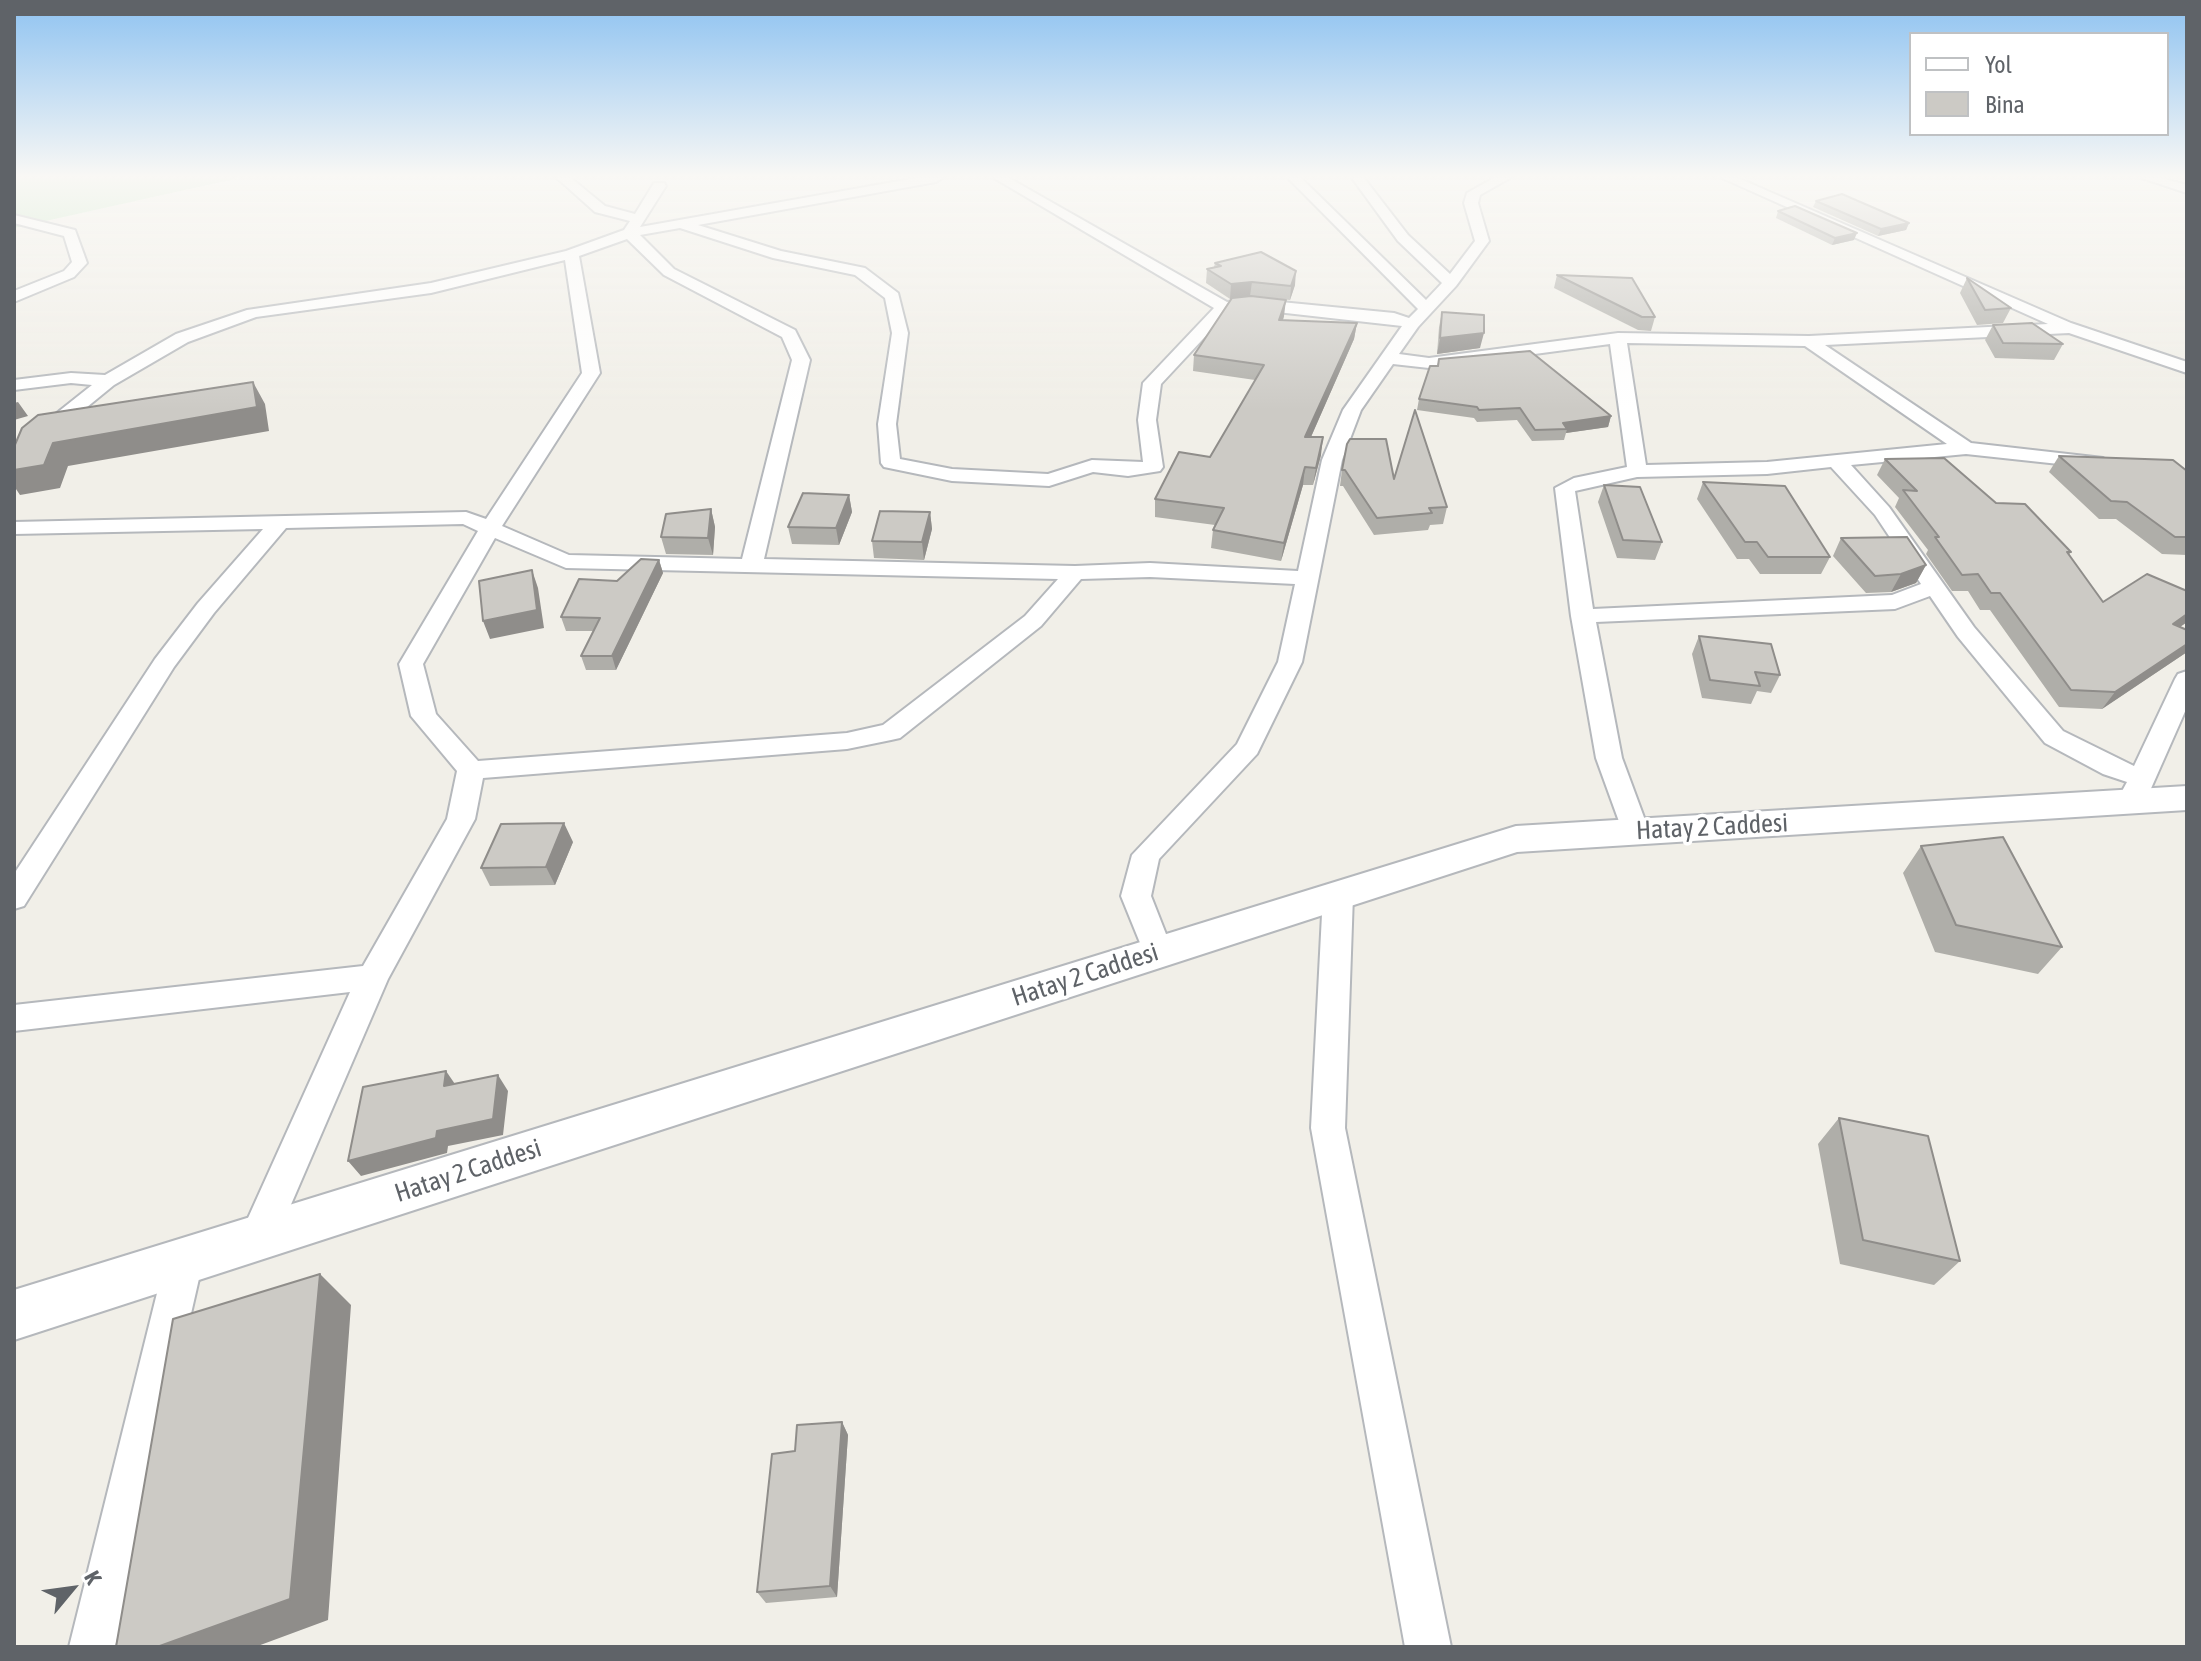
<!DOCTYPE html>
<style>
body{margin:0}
#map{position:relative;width:2201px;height:1661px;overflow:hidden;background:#f1efe8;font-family:"Asap Condensed",sans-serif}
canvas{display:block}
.frame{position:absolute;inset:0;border:16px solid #5f6368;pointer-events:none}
.legend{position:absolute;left:1909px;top:32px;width:260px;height:104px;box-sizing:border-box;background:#fff;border:2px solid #bfc1c3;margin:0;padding:10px 14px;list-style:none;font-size:24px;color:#5f6368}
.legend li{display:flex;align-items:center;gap:16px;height:40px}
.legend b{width:40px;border:2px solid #bfc1c3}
.north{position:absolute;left:32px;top:1549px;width:80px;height:80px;-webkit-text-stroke:6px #fff;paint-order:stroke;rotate:61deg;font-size:22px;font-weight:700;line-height:32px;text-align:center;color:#5f6368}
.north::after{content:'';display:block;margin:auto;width:28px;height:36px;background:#5f6368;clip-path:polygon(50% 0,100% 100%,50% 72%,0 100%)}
</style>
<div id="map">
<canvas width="2201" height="1661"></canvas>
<div class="frame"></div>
<ul class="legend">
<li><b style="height:10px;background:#fff"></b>Yol</li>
<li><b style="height:22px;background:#cccac5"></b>Bina</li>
</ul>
<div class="north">K</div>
</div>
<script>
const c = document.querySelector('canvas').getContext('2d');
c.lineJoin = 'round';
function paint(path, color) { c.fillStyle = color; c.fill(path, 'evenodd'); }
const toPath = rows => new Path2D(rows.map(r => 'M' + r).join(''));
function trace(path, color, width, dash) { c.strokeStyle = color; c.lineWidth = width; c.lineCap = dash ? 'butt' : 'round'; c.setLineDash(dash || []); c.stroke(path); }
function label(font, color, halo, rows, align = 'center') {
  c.font = font + ' "Asap Condensed",sans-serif'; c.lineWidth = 7; c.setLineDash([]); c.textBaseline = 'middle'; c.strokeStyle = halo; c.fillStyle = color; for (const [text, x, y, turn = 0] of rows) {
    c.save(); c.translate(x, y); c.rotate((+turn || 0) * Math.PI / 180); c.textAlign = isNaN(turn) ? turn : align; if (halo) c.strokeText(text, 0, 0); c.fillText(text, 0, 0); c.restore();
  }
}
paint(toPath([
 [14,178,239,178,14,228]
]), '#c5e8c5');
const minor = toPath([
 [557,178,571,178,605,206,635,214,654,183,664,183,666,186,640,227,916,178,942,178,936,182,698,225,781,251,865,268,898,293,908,333,896,424,900,459,952,469,1048,474,1092,460,1143,462,1138,420,1143,383,1214,308,994,178,1009,178,1227,302,1250,299,1394,313,1409,318,1418,309,1288,178,1301,178,1426,300,1442,283,1398,241,1352,178,1364,178,1408,235,1450,274,1475,241,1464,203,1467,193,1494,178,1510,178,1480,195,1478,203,1489,241,1456,286,1418,327,1399,354,1429,358,1618,333,1809,336,2048,324,1722,178,1738,178,2071,323,2187,362,2187,373,2069,333,1825,345,1971,443,2103,458,2106,462,2096,468,1966,454,1851,465,1889,507,1974,627,2063,731,2134,766,2175,679,2178,674,2187,671,2187,707,2149,793,2145,800,2135,802,2125,800,2121,793,2127,782,2103,774,2045,743,1958,637,1930,596,1895,609,1596,622,1622,758,1649,831,1645,838,1635,841,1625,838,1596,758,1571,616,1555,488,1574,478,1627,467,1610,344,1429,368,1393,364,1361,410,1342,460,1302,662,1257,754,1159,859,1151,896,1173,952,1169,960,1158,964,1147,960,1121,896,1132,855,1237,744,1278,662,1295,584,1150,577,1081,579,1041,626,900,738,891,740,847,749,483,778,475,819,388,979,271,1251,258,1256,245,1251,239,1238,350,992,14,1031,14,1005,363,966,447,819,457,771,411,716,399,664,478,531,463,524,286,528,214,613,174,667,24,906,14,909,14,874,155,659,198,603,263,529,14,534,14,522,466,512,486,519,582,373,565,260,431,293,256,317,188,342,114,385,21,461,14,463,14,447,92,385,71,383,14,390,14,380,71,373,105,375,176,334,247,310,431,283,566,251,624,230,630,221,595,212,557,178],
 [680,228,773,258,855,275,885,298,892,333,878,424,881,463,884,467,952,481,1049,486,1093,472,1128,476,1160,471,1163,467,1156,420,1161,384,1229,311,1250,309,1402,326,1343,410,1322,460,1298,571,1150,563,1075,566,764,559,810,360,795,330,674,269,640,235,680,228],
 [627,239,664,275,782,337,792,360,742,559,569,555,502,526,600,373,579,256,627,239],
 [1627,343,1805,346,1947,444,1767,462,1646,465,1627,343],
 [1831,467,1875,515,1921,584,1892,595,1593,609,1575,491,1637,477,1767,474,1831,467],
 [495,538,566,568,1058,579,1025,616,883,725,847,733,478,761,436,714,423,664,495,538],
 [2142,178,2161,178,2187,185,2187,193,2142,178],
 [14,215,75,230,87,263,74,277,14,302,14,291,64,271,72,262,64,236,14,223,14,215],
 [1338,884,1348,887,1353,895,1345,1128,1451,1647,1405,1647,1311,1128,1323,895,1328,887,1338,884],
 [184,1243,197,1248,203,1261,115,1647,69,1647,165,1261,171,1248,184,1243]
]);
const tertiary = toPath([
 [2187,786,2187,810,1517,852,14,1340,14,1290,1516,826,2187,786]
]);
trace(minor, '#b5b8bc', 4);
trace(tertiary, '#b5b8bc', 4);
paint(minor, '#fff');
paint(tertiary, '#fff');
paint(toPath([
 [1816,201,1909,223,1906,230,1878,236,1813,207],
 [1778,211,1854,240,1832,245,1776,218],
 [1215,263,1295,285,1290,300,1250,296,1284,316,1283,320,1357,323,1354,339,1311,437,1321,455,1313,485,1303,485,1281,561,1211,548,1213,530,1215,525,1155,517,1155,499,1210,457,1255,380,1193,371,1194,355,1231,298,1230,299,1206,283,1207,269,1214,267],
 [1557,275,1655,317,1651,331,1638,330,1554,288],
 [1967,278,2011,308,2003,323,1977,325,1960,293],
 [1442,312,1480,348,1437,354,1439,327],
 [1993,325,2063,344,2054,360,1995,358,1985,340],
 [1439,359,1611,416,1608,427,1566,433,1564,440,1532,441,1517,420,1477,422,1474,418,1417,410,1419,399,1437,366],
 [2059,456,2187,471,2187,555,2162,554,2116,519,2099,519,2049,472],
 [1885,459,1996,503,2071,552,2069,555,2103,602,2187,591,2187,622,2180,627,2187,630,2187,652,2102,709,2059,707,1990,610,1980,610,1968,591,1952,591,1926,554,1928,550,1895,507,1899,498,1877,475],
 [1342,470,1394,479,1447,507,1443,524,1430,525,1428,530,1374,535,1343,486,1340,486],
 [1703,482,1830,557,1821,574,1760,574,1749,559,1737,559,1697,499],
 [1604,485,1662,542,1655,560,1617,558,1598,502],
 [849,495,852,512,839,545,792,544,788,527],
 [711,509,715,527,713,555,666,554,661,537],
 [930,512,932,529,924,560,874,558,872,541],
 [1841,538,1926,565,1916,583,1891,592,1866,593,1833,556],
 [659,560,663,573,616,670,586,670,581,656,593,631,566,631,561,617,617,581],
 [1699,636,1780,675,1771,693,1757,691,1751,704,1702,698,1692,654],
 [573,842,555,885,490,886,481,868],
 [1921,846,2062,947,2038,974,1935,952,1903,873],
 [1839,1118,1960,1261,1934,1285,1840,1264,1818,1144],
 [842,1422,848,1435,837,1597,766,1603,757,1592]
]), '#afaea9');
paint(toPath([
 [1909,223,1906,230,1878,236,1881,229],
 [1857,233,1854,240,1832,245,1835,238],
 [1296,271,1295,285,1290,300,1291,286],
 [1252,282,1250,296,1230,299,1231,284],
 [1286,300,1284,316,1278,336,1279,320],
 [1357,323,1354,339,1303,455,1305,437],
 [1484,333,1480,348,1437,354,1440,338],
 [253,382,265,404,269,431,68,466,60,488,20,495,14,486,14,470,53,443],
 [18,402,28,416,14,420,14,403],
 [1611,416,1608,427,1566,433,1567,429,1563,423],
 [1323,437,1321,455,1313,485,1316,468],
 [1305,467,1303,485,1281,561,1284,543],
 [849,495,852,512,839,545,836,528],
 [711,509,715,527,713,555,708,538],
 [930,512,932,529,924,560,922,542],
 [659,560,663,573,616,670,612,656],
 [1926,565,1916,583,1891,592,1901,574],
 [532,570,538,588,544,628,490,639,483,621],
 [2187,614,2187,622,2160,641,2173,624],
 [2187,644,2187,652,2102,709,2115,692],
 [564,823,573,842,555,885,546,867],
 [446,1071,457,1087,444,1086],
 [498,1075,508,1091,503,1135,448,1146,447,1153,361,1176,348,1161,437,1131],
 [320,1274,351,1305,328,1620,255,1647,157,1647],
 [842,1422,848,1435,837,1597,830,1586]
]), '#8f8d8a');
const building = toPath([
 [1842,194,1909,223,1881,229,1816,201,1842,194],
 [1795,206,1857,233,1835,238,1778,211,1795,206],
 [1261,252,1296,271,1291,286,1252,282,1231,284,1207,269,1221,266,1215,263,1261,252],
 [1557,275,1632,278,1655,317,1642,317,1557,275],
 [1967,278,2011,308,1985,310,1967,278],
 [1251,296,1286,300,1279,320,1357,323,1305,437,1323,437,1316,468,1305,467,1284,543,1213,530,1224,508,1155,499,1179,452,1210,457,1264,365,1194,355,1232,298,1251,296],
 [1442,312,1484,315,1484,333,1440,338,1442,312],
 [2032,323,2063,344,2003,343,1993,325,2032,323],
 [1530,351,1611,416,1563,423,1567,429,1535,430,1520,408,1479,410,1477,407,1419,399,1430,366,1438,366,1439,359,1530,351],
 [253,382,257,407,53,443,44,465,14,470,14,447,22,428,38,415,253,382],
 [1415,410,1447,507,1429,508,1432,513,1377,518,1345,470,1342,470,1347,444,1350,439,1386,439,1394,479,1415,410],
 [2059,456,2173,460,2187,471,2187,537,2175,537,2127,502,2111,501,2059,456],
 [1944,458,1996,503,2025,504,2071,552,2067,552,2103,602,2147,574,2187,591,2187,614,2173,624,2187,630,2187,644,2115,692,2071,690,2000,593,1991,593,1978,574,1962,575,1935,537,1939,537,1903,490,1917,491,1885,459,1944,458],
 [1703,482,1785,486,1830,557,1768,557,1757,542,1745,542,1703,482],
 [1604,485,1640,487,1662,542,1623,540,1604,485],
 [803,493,849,495,836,528,788,527,803,493],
 [711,509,708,538,661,537,666,514,711,509],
 [880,511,930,512,922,542,872,541,880,511],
 [1907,537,1926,565,1901,574,1875,576,1841,538,1907,537],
 [641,559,659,560,612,656,581,656,600,618,561,617,579,579,617,581,641,559],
 [532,570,537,610,483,621,479,581,532,570],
 [1699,636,1771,644,1780,675,1755,672,1760,686,1710,680,1699,636],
 [564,823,546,867,481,868,501,824,564,823],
 [2003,837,2062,947,1956,925,1921,846,2003,837],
 [446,1071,444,1086,498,1075,493,1119,437,1131,436,1138,348,1161,363,1087,446,1071],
 [1839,1118,1928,1136,1960,1261,1863,1240,1839,1118],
 [320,1274,290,1599,157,1647,116,1647,173,1319,320,1274],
 [842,1422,830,1586,757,1592,772,1454,795,1451,797,1425,842,1422]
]);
paint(building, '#cccac5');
trace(building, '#8f8d8a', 2);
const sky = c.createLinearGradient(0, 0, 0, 410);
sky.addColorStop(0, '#8fc3f1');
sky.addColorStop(0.43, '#f9f8f5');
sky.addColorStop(1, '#f9f8f500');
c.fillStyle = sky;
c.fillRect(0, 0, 2201, 410);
label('26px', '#5f6368', '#fff', [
 ["Hatay 2 Caddesi",1712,827,-3],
 ["Hatay 2 Caddesi",1085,975,-18],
 ["Hatay 2 Caddesi",468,1171,-18]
]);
</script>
